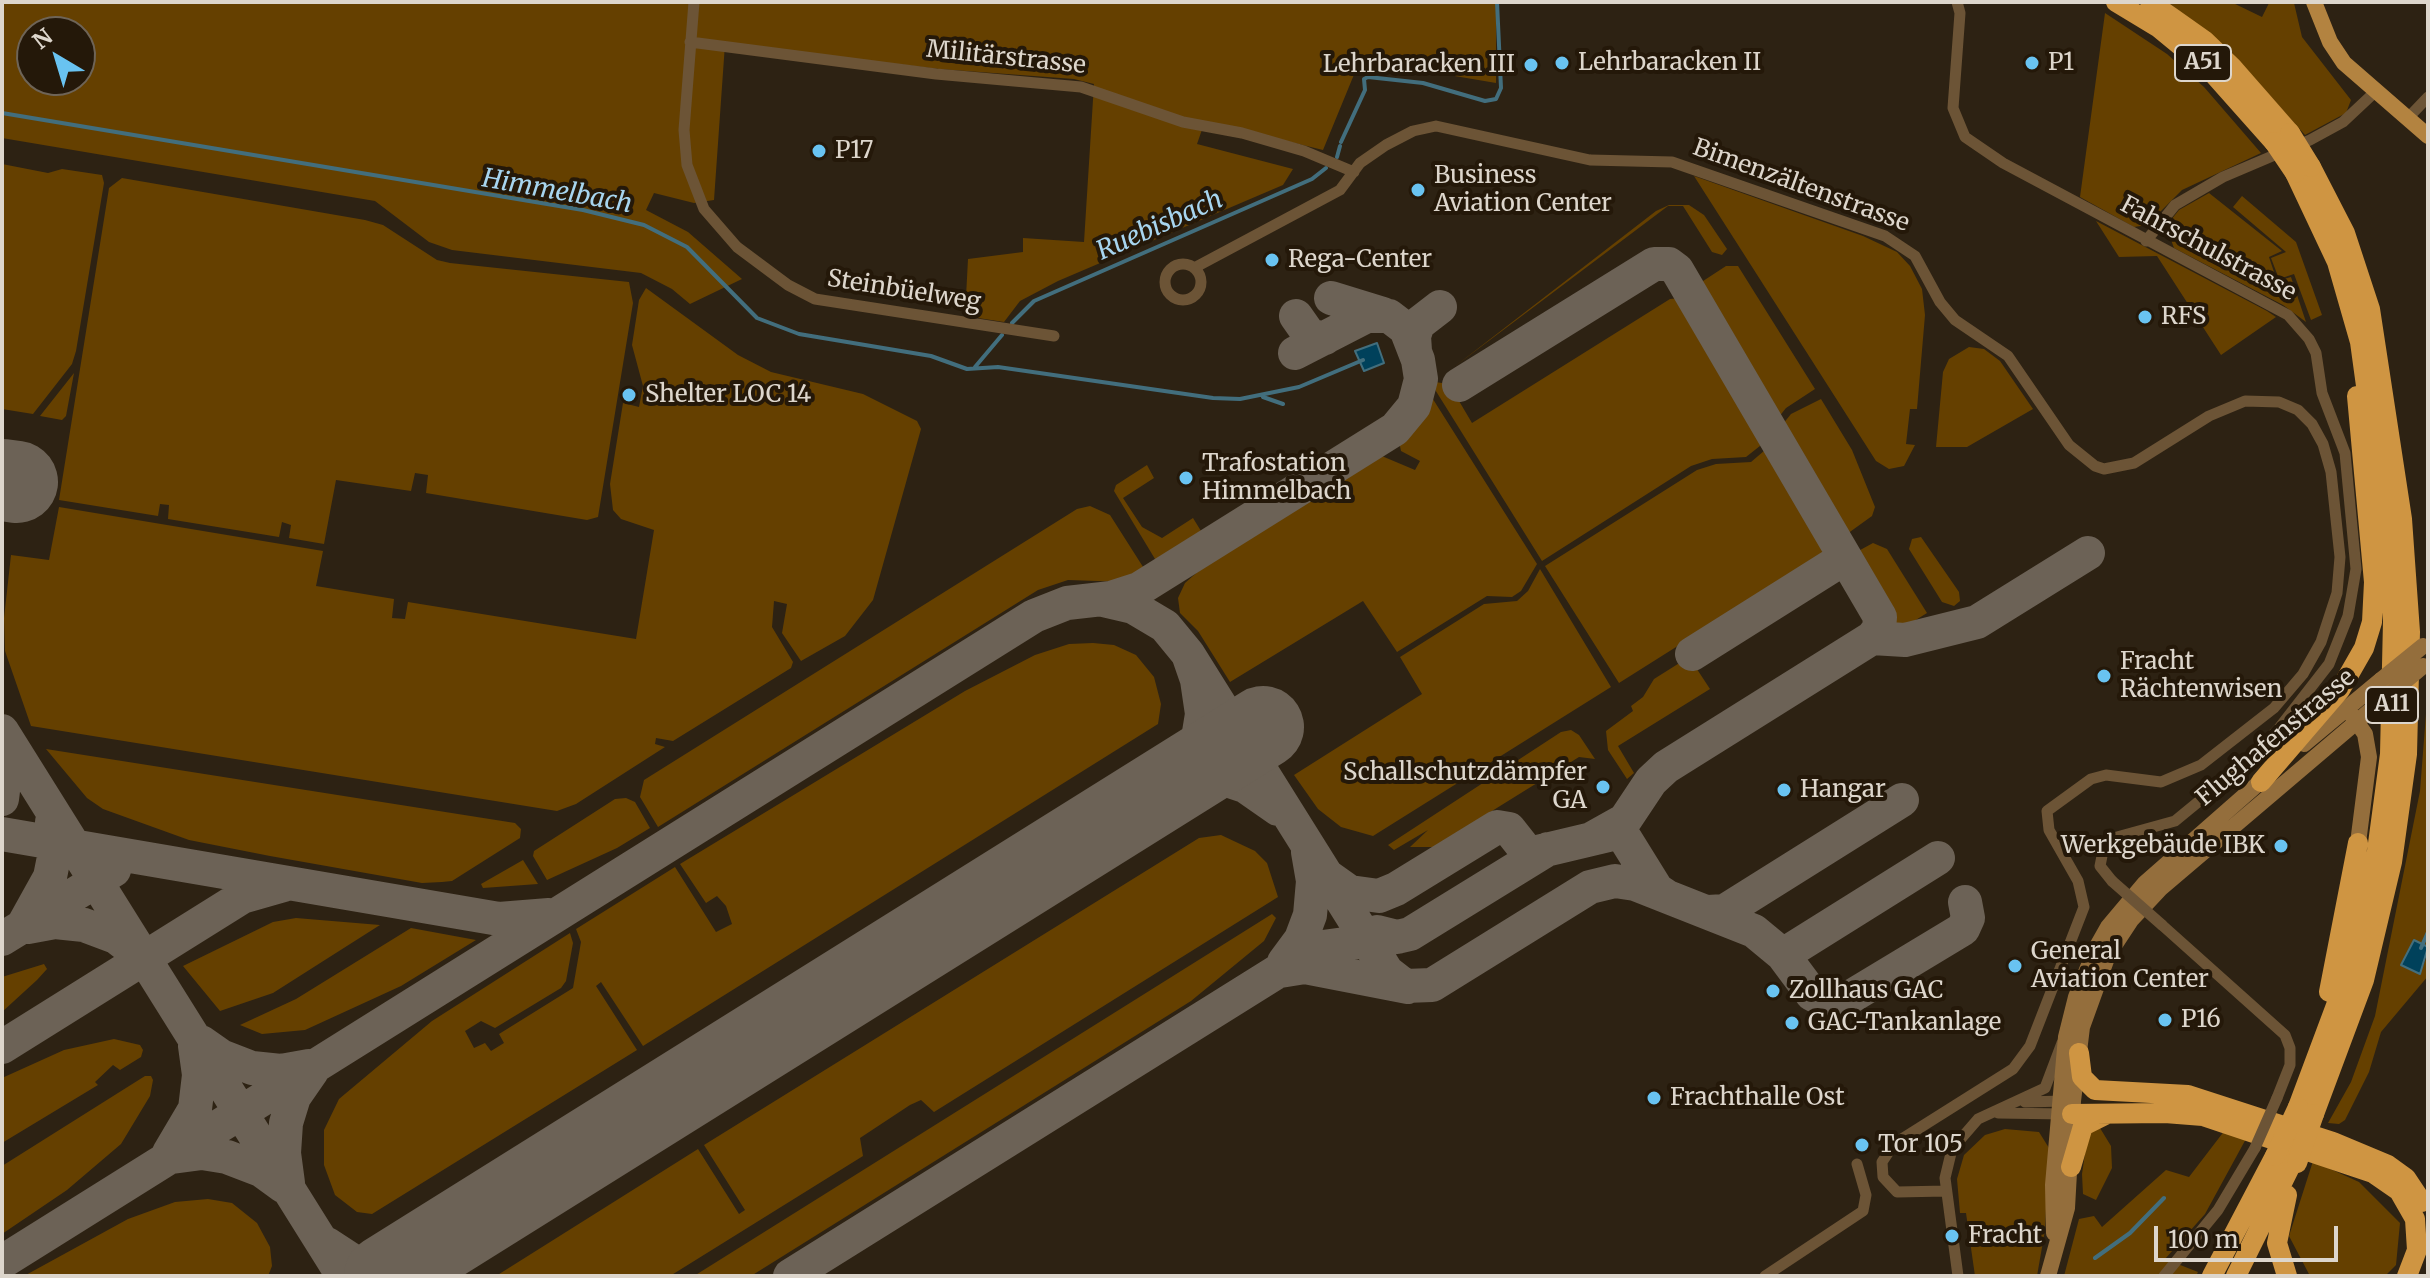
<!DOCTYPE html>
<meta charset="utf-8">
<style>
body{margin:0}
#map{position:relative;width:2430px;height:1278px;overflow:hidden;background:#2d2213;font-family:Merriweather,serif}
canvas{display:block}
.frame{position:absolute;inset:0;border:4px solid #ddd6cc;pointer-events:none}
.north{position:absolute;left:16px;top:16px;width:80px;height:80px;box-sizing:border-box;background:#241809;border:2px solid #6e6457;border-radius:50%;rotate:322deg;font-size:22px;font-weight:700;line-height:32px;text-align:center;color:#ddd6cc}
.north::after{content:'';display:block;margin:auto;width:28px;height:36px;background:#69c3f1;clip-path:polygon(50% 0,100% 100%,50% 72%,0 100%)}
.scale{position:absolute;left:2154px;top:1226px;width:184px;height:36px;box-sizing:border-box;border:4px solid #ddd6cc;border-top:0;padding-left:10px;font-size:24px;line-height:28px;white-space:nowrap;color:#ddd6cc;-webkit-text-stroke:6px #241809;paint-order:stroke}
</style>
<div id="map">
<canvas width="2430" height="1278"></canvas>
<div class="frame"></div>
<div class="north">N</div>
<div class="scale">100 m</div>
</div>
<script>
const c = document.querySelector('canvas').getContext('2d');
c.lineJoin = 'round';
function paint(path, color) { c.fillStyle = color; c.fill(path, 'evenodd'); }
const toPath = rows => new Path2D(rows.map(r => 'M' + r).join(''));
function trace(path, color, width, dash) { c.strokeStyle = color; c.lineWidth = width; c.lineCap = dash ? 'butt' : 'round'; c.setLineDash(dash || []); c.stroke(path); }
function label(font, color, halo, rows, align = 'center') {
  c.font = font + ' Merriweather,serif'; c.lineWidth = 8; c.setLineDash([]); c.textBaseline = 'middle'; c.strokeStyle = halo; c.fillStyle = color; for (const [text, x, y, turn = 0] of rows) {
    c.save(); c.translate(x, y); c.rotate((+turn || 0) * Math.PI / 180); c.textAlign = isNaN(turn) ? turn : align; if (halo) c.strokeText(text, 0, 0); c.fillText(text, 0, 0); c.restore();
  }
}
paint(toPath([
 [2,2,1496,2,1496,83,1360,60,1323,150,1205,121,1197,144,1293,169,1283,185,1058,281,1020,301,1004,322,965,316,968,259,1023,252,1023,238,1084,242,1094,84,1074,79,939,69,725,44,714,200,694,203,654,193,646,210,688,232,742,279,690,304,672,289,641,273,452,250,429,242,375,201,2,138],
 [32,32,80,32,80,80,32,80],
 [2168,2,2231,2,2262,17,2269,3,2294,3,2302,37,2351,100,2346,113,2305,135,2236,58],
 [2105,13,2167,54,2204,87,2261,153,2182,190,2147,225,2134,227,2080,197],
 [2,164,48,173,62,169,102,175,104,183,76,351,72,364,33,414,2,409],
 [1694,176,1863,236,1897,252,1910,266,1922,289,1925,315,1917,409,1910,409,1906,444,1915,445,1904,466,1889,469,1876,461],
 [122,178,365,220,383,225,437,260,450,263,629,282,633,303,598,517,587,520,426,493,428,475,415,473,411,491,336,480,324,544,289,538,291,525,282,522,279,537,168,519,169,505,160,504,158,516,59,500,109,188],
 [2209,193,2282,251,2269,257,2277,281,2291,277,2306,322,2283,305,2174,248,2166,226,2179,210],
 [2242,196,2296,242,2322,315,2311,320,2294,274,2279,279,2271,258,2286,252,2233,207],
 [1669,205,1689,205,1704,215,1727,249,1722,255,1712,252,1683,206,1668,206,1454,367,1656,211],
 [2096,221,2267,311,2276,317,2221,355,2157,256,2119,257],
 [1726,266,1738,266,1815,389,1786,408,1774,423,1700,296,1700,283],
 [646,288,738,355,771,372,863,394,917,421,921,429,873,600,845,636,801,661,782,633,787,604,774,601,772,627,793,662,791,668,673,741,656,738,655,744,665,747,576,804,557,811,31,726,5,651,4,618,11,555,49,560,59,507,323,551,316,586,394,599,392,618,405,619,408,602,636,639,654,530,621,519,613,510,610,484,623,403,639,407,643,386,632,345,639,300],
 [1680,298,1688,304,1767,439,1765,442,1746,457,1712,459,1691,466,1542,561,1434,388,1435,382,1449,384,1472,423,1670,299],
 [1969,347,1984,349,2000,361,2033,409,1967,447,1936,447,1943,372,1949,359],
 [74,373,66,416,62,420,40,416],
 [1431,396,1537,564,1521,591,1512,597,1487,596,1397,652,1363,601,1230,682,1198,631,1180,613,1178,598,1185,583,1219,553,1377,454,1415,470,1420,461,1401,451,1399,441,1423,415],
 [1821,399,1852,450,1875,507,1872,516,1847,534,1834,527,1778,430,1791,414],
 [1771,445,1826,540,1822,555,1619,683,1545,566,1697,470,1716,464,1751,462],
 [1147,465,1154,478,1123,498,1142,527,1162,538,1193,518,1201,531,1198,540,1162,562,1155,559,1114,491,1116,485],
 [1090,506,1110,515,1145,570,1143,574,1126,582,1068,580,1038,590,658,827,640,797,644,780,1077,509],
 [1921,537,1959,592,1960,601,1954,606,1942,602,1909,549,1912,539],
 [1873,543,1887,549,1927,613,1898,631,1851,555],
 [1540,569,1611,687,1373,836,1341,827,1318,809,1294,775,1422,694,1400,657,1484,604,1517,601,1528,591],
 [1093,643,1114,645,1136,655,1154,677,1161,704,1158,724,643,1046,601,982,596,986,637,1050,372,1214,357,1212,335,1195,324,1165,324,1130,339,1099,432,1021,570,933,573,943,566,981,561,988,495,1028,481,1021,465,1031,474,1048,485,1043,491,1051,504,1043,499,1034,573,988,581,942,576,929,675,867,716,932,732,924,726,906,717,896,706,903,680,864,965,691,1035,655,1069,644],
 [1689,657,1710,689,1618,746,1634,773,1627,779,1608,750,1606,731,1633,711,1631,706,1643,697,1654,679],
 [2428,688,2428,947,2423,944,2420,973,2428,954,2428,976,2381,1032,2369,1072,2345,1120,2339,1124,2328,1123,2351,1082,2375,1016,2420,791],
 [1571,730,1579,735,1595,759,1579,757,1434,847,1410,847,1428,830,1394,850,1388,845,1561,732],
 [46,749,515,823,521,829,520,838,452,881,442,882,422,883,270,856,189,840,103,809,87,798],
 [626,798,635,802,650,828,617,848,547,880,533,856,534,851,615,799],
 [1221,835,1255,851,1267,863,1278,897,934,1112,921,1100,910,1105,860,1138,863,1156,670,1276,496,1276,698,1149,739,1214,745,1210,704,1145,1199,838],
 [523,860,538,884,483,888,481,884],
 [1272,914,1276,918,1264,941,1191,1001,751,1276,694,1276],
 [296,918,380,925,273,993,220,1011,183,966,273,922],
 [411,928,476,940,401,986,305,1030,262,1034,240,1025,296,999],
 [44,964,47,969,37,980,2,1012,2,977],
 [114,1039,140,1045,143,1050,141,1057,120,1070,113,1065,95,1082,98,1085,2,1143,2,1078,64,1050],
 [145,1076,151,1076,153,1080,150,1096,121,1144,67,1190,2,1234,2,1166],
 [2100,1128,2111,1146,2112,1168,2096,1200,2083,1194,2082,1174,2088,1133],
 [2005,1129,2039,1132,2049,1148,2045,1230,2037,1276,1975,1276,1966,1213,1960,1213,1957,1179,1964,1155,1985,1135],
 [2225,1130,2247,1137,2205,1214,2165,1259,2198,1272,2196,1276,2064,1276,2079,1219,2094,1216,2102,1227,2166,1170,2189,1177],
 [2313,1161,2359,1182,2400,1223,2396,1265,2385,1276,2310,1276,2289,1236],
 [208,1199,232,1203,257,1223,270,1247,272,1266,268,1276,24,1276,128,1219,175,1202]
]), '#654000');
const water = toPath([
 [1377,343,1384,363,1364,371,1355,351,1377,343],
 [2414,940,2428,947,2420,974,2401,965,2414,940]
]);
paint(water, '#00415b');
trace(water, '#426e7d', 2);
trace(toPath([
 [2,113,583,210,644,225,687,247,757,318,799,334,931,356,967,369,998,367,1213,398,1240,399,1299,387,1363,360],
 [1341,142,1365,90,1364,79,1368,77,1423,83,1485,101,1496,99,1501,88,1497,2],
 [1337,157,1340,146],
 [1012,323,1034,301,1312,179,1326,168],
 [975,367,1002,335],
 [1263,397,1283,404],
 [2421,948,2428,932],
 [2095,1258,2130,1233,2164,1198]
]), '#426e7d', 4);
trace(toPath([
 [1331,298,1383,314],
 [1296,316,1310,336,1325,338],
 [1415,351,1414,336,1418,324,1440,307],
 [1459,385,1654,264,1669,264,1677,270,1880,617,1879,629,1872,638,1666,767,1651,781,1625,820,1591,839],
 [1103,600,1133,607,1165,626,1188,654,1197,680,1202,714,1196,751,1182,775,1156,794],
 [1872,638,1905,640,1977,622,2088,553],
 [1188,654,1387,972,1405,986,1432,985,1590,887,1615,881,1635,884,1754,931,1783,955,1812,994,1825,1001,1842,1002,1963,929,1968,918,1965,902],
 [1692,654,1835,564,1844,563,1851,568],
 [2,731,343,1276],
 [2,738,6,767,2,799],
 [1167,788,1186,777,1218,777,1245,786,1278,809],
 [2,834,499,919,549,915],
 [1326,875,1350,892,1379,896,1396,889,1497,827,1509,829,1524,848,1533,853,1617,833,1626,840,1657,890,1666,896],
 [1708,912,1725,911,1902,800],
 [25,922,50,877,55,852,52,822],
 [28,927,55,922,84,925,116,937,138,954],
 [1377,932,1397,937,1410,934,1548,849],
 [2,939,114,870],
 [1783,955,1938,858],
 [1284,962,1301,939,1310,915,1313,881,1308,852],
 [1280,971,1305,967,1408,987],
 [201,1042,221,1056,252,1068,281,1071,309,1066],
 [2,1047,242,897,284,885],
 [169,1153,195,1109,199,1075,195,1046],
 [172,1157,202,1153,227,1157,261,1170,283,1186],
 [288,1183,284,1153,286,1123,294,1097,312,1071],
 [327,1244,353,1261,377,1269,396,1268,417,1256],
 [2,1262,1034,616,1067,603,1111,598,1139,589,1395,429,1414,406,1421,379,1418,360,1406,329,1389,316,1367,316,1295,353],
 [790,1276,1315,948,1397,937]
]), '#6c6256', 34);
trace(toPath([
 [2,480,17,482],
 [385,1276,1263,727]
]), '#6c6256', 82);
trace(toPath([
 [694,2,684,130,687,165,704,209,737,247,788,285,815,299,1054,336],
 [1957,2,1960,13,1953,108,1965,137,2003,163,2288,315,2309,339,2316,353,2322,393,2345,453,2356,569,2348,616,2329,664,2280,727,2248,761,2175,821,2117,837,2104,846,2100,866,2112,881],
 [690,42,936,74,1081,87,1183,122,1242,133,1304,151,1354,172],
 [2408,118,2428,97],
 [2146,241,2175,205,2223,177,2310,140,2343,122,2375,92],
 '1165 282a18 18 0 1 1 36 0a18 18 0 1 1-36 0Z',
 [1194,268,1340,190,1360,163,1386,145,1413,131,1436,126,1590,160,1672,162,1885,236,1915,256,1940,302,1955,320,2008,356,2069,445,2095,466,2104,469,2134,463,2209,416,2245,401,2279,402,2298,410,2312,424,2323,444,2331,472,2340,557,2337,593,2321,642,2303,674,2274,708,2201,765,2161,782,2106,775,2091,779,2047,811,2049,830,2078,881,2084,907,2030,1046,2013,1069,1894,1144,1882,1162,1883,1177,1897,1192,1946,1191],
 [2162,925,2285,1035,2290,1048,2290,1065,2277,1098],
 [2025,1102,2064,1101],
 [1998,1113,2065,1114],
 [1765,1276,1863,1211,1866,1195,1857,1164],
 [1958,1276,1945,1178,1952,1149,1978,1119,2045,1088,2062,1043],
 [2164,1276,2218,1210,2255,1148]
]), '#6c5436', 11);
trace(toPath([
 [2351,714,2365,734,2369,757,2358,843],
 [2304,744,2381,680],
 [2054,1233,2053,1185,2066,1037,2076,997,2095,950,2108,927,2145,883,2268,775],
 [2048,1276,2067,1208,2073,1101,2082,1027,2108,955,2131,920,2160,889,2380,702]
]), '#946e3c', 16);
trace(toPath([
 [2314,2,2330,42,2344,63,2428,136]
]), '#b38340', 16);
trace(toPath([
 [2116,2,2159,28,2210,70,2274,142],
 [2150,2,2205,41,2233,68,2290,133],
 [2311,167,2345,233,2370,309,2402,519,2410,632,2407,754,2392,862,2364,980,2314,1114],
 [2295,173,2337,262,2360,342,2389,554,2393,621,2390,754,2377,851,2347,976,2298,1107],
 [2261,782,2340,690,2364,648,2372,622,2374,582,2357,396],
 [2329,992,2358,843],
 [2079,1053,2082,1077,2095,1090,2188,1095,2333,1142,2388,1165,2406,1178,2422,1202],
 [2072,1114,2165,1113,2203,1116,2373,1173,2399,1191,2415,1219,2417,1250,2407,1276],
 [2071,1167,2083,1126,2105,1115],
 [2212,1276,2275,1156],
 [2236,1276,2293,1161],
 [2287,1276,2277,1243,2287,1195]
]), '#cf9542', 20);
trace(toPath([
 [2112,881,2162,925],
 [2255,1148,2277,1098]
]), '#6c5436', 11);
trace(toPath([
 [2381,680,2423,646],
 [2380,702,2423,666]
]), '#946e3c', 16);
trace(toPath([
 [2290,133,2311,167],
 [2274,142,2295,173],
 [2275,1156,2298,1107],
 [2297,1163,2314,1114]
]), '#cf9542', 20);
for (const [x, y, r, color] of [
 [1562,63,8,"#69c3f1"],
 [2032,63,8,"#69c3f1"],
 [1531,65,8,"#69c3f1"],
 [819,151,8,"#69c3f1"],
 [1418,190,8,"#69c3f1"],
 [1272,260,8,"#69c3f1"],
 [2145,317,8,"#69c3f1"],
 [629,395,8,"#69c3f1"],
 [1186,478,8,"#69c3f1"],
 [2104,676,8,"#69c3f1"],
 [1603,787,8,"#69c3f1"],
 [1784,790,8,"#69c3f1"],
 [2281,846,8,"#69c3f1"],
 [2015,966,8,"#69c3f1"],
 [1773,991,8,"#69c3f1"],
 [2165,1020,8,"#69c3f1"],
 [1792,1023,8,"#69c3f1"],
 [1654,1098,8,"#69c3f1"],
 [1862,1145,8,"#69c3f1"],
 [1952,1236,8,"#69c3f1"]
]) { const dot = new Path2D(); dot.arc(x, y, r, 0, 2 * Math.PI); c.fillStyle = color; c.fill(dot); trace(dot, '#241809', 3); }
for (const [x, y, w] of [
 [2203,63,56],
 [2392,705,52]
]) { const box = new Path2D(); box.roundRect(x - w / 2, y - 18, w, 36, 6); c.fillStyle = '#241809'; c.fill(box); trace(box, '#ddd6cc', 2); }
label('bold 22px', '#ddd6cc', null, [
 ["A51",2203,63],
 ["A11",2392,705]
]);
label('24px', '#ddd6cc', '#241809', [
 ["Militärstrasse",1006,58,6],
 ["Bimenzältenstrasse",1801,186,20],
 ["Fahrschulstrasse",2208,249,28],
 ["Steinbüelweg",904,291,9],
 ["Flughafenstrasse",2276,738,-40]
]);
label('24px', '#ddd6cc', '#241809', [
 ["Lehrbaracken II",1578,63],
 ["P1",2048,63],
 ["Lehrbaracken III",1515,65,"right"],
 ["P17",835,151],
 ["Business",1434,176],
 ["Aviation Center",1434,204],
 ["Rega-Center",1288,260],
 ["RFS",2161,317],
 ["Shelter LOC 14",645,395],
 ["Trafostation",1202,464],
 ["Himmelbach",1202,492],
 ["Fracht",2120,662],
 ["Rächtenwisen",2120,690],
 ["Schallschutzdämpfer",1587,773,"right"],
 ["GA",1587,801,"right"],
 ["Hangar",1800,790],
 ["Werkgebäude IBK",2265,846,"right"],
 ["General",2031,952],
 ["Aviation Center",2031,980],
 ["Zollhaus GAC",1789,991],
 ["P16",2181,1020],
 ["GAC-Tankanlage",1808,1023],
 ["Frachthalle Ost",1670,1098],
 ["Tor 105",1878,1145],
 ["Fracht",1968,1236]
], 'left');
label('italic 26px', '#a7d5ef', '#241809', [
 ["Himmelbach",557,192,10],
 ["Ruebisbach",1160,226,-24]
]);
</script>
